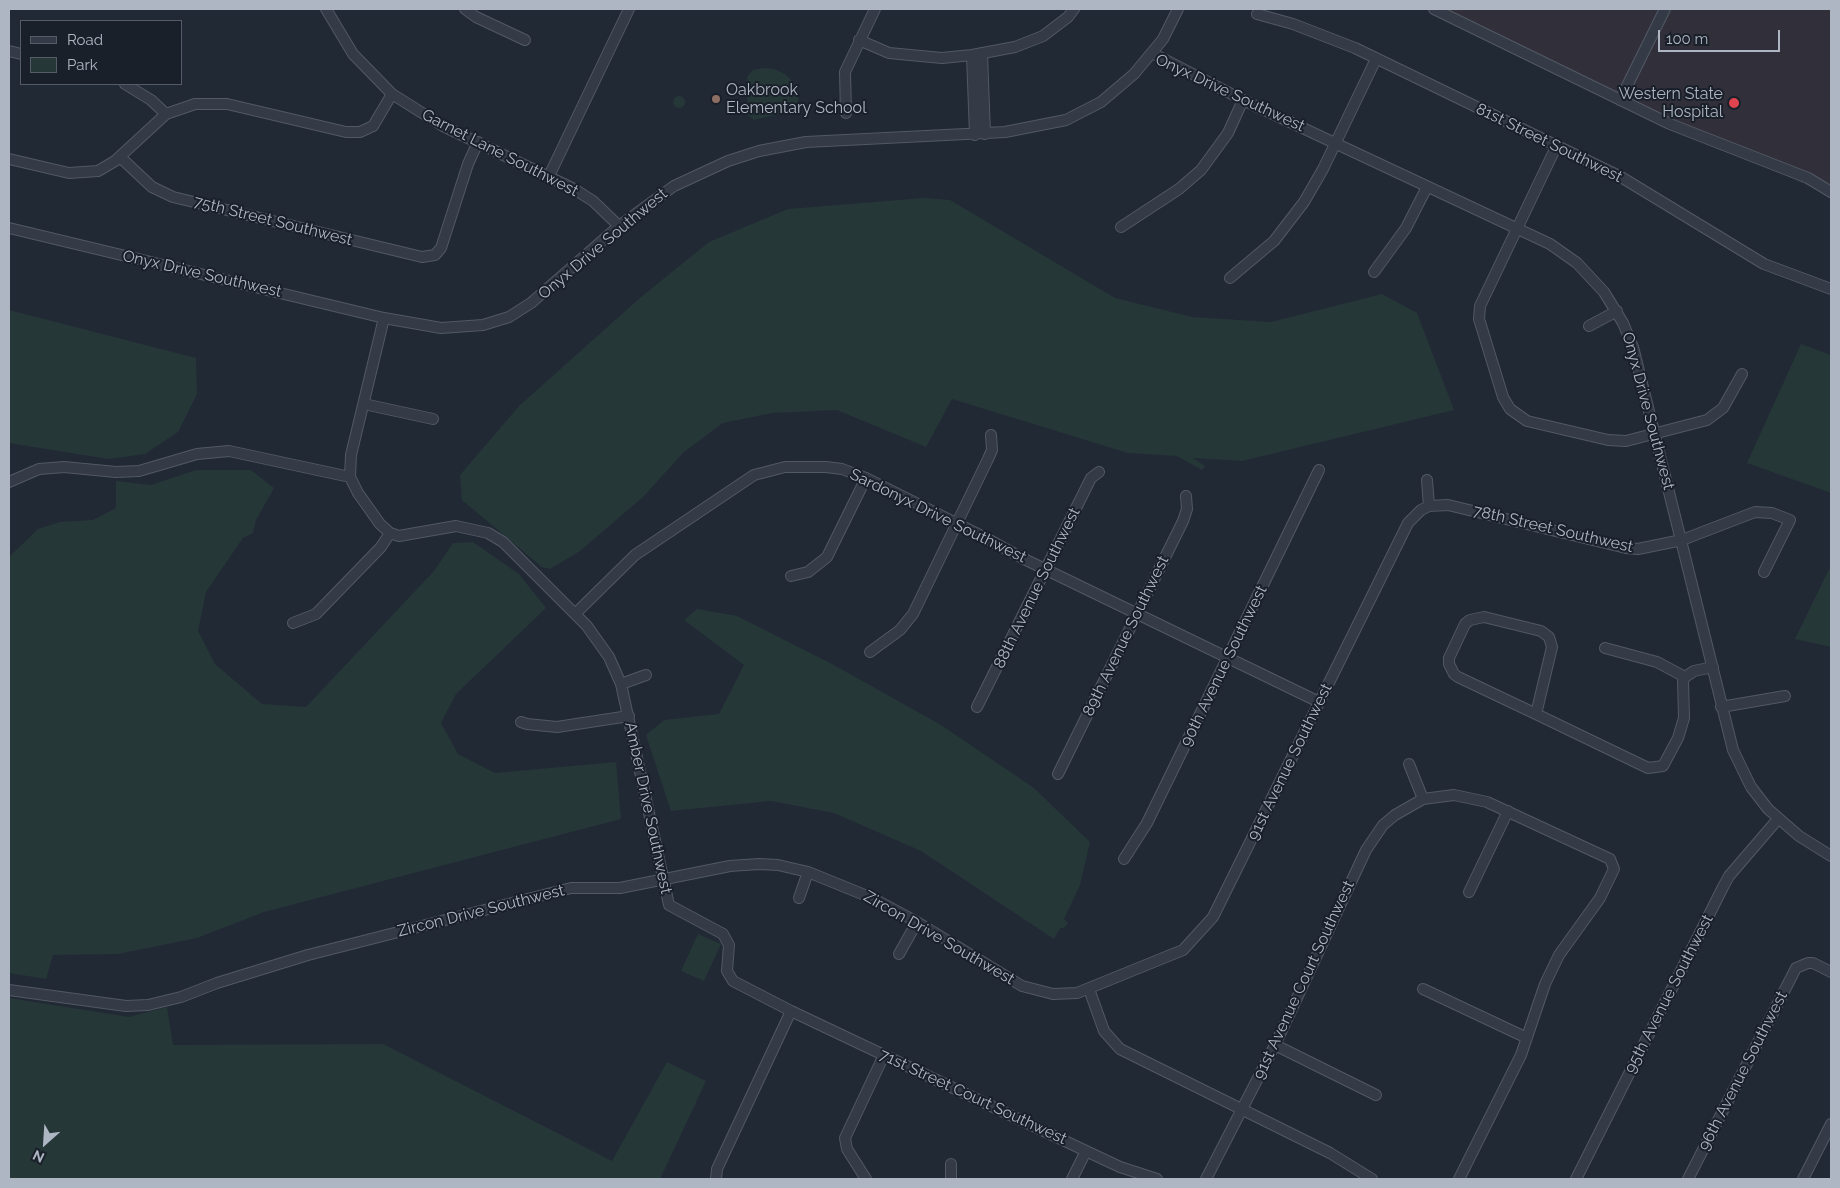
<!DOCTYPE html>
<style>
body{margin:0}
#map{position:relative;width:1840px;height:1188px;overflow:hidden;background:#212935;font-family:Raleway,sans-serif}
canvas{display:block}
.frame{position:absolute;inset:0;border:10px solid #aeb6c3;pointer-events:none}
.legend{position:absolute;left:20px;top:20px;width:162px;height:65px;box-sizing:border-box;background:#1a202a;border:1px solid #555c67;margin:0;padding:6px 9px;list-style:none;font-size:15px;color:#aeb6c3}
.legend li{display:flex;align-items:center;gap:10px;height:25px}
.legend b{width:25px;border:1px solid #555c67}
.north{position:absolute;left:20px;top:1118px;width:50px;height:50px;-webkit-text-stroke:4px #1a202a;paint-order:stroke;rotate:206deg;font-size:14px;font-weight:700;line-height:20px;text-align:center;color:#aeb6c3}
.north::after{content:'';display:block;margin:auto;width:18px;height:22px;background:#aeb6c3;clip-path:polygon(50% 0,100% 100%,50% 72%,0 100%)}
.scale{position:absolute;left:1658px;top:30px;width:122px;height:22px;box-sizing:border-box;border:2px solid #aeb6c3;border-top:0;padding-left:6px;font-size:15px;line-height:18px;white-space:nowrap;color:#aeb6c3;-webkit-text-stroke:4px #1a202a;paint-order:stroke}
</style>
<div id="map">
<canvas width="1840" height="1188"></canvas>
<div class="frame"></div>
<ul class="legend">
<li><b style="height:6px;background:#343b46"></b>Road</li>
<li><b style="height:14px;background:#263738"></b>Park</li>
</ul>
<div class="north">N</div>
<div class="scale">100 m</div>
</div>
<script>
const c = document.querySelector('canvas').getContext('2d');
c.lineJoin = 'round';
function paint(path, color) { c.fillStyle = color; c.fill(path, 'evenodd'); }
const toPath = rows => new Path2D(rows.map(r => 'M' + r).join(''));
function trace(path, color, width, dash) { c.strokeStyle = color; c.lineWidth = width; c.lineCap = dash ? 'butt' : 'round'; c.setLineDash(dash || []); c.stroke(path); }
function label(font, color, halo, rows, align = 'center') {
  c.font = font + ' Raleway,sans-serif'; c.lineWidth = 4; c.setLineDash([]); c.textBaseline = 'middle'; c.strokeStyle = halo; c.fillStyle = color; for (const [text, x, y, turn = 0] of rows) {
    c.save(); c.translate(x, y); c.rotate((+turn || 0) * Math.PI / 180); c.textAlign = isNaN(turn) ? turn : align; if (halo) c.strokeText(text, 0, 0); c.fillText(text, 0, 0); c.restore();
  }
}
paint(toPath([
 [1443,9,1831,9,1831,197]
]), '#312f3a');
paint(toPath([
 [763,68,774,69,785,74,793,82,798,91,798,102,794,110,754,120,748,115,747,77,753,70],
 '673 102a6 6 0 1 1 12 0a6 6 0 1 1-12 0Z',
 [924,198,950,200,1115,298,1192,317,1271,322,1382,294,1417,313,1454,410,1242,461,1193,458,1205,466,1202,470,1177,456,1128,453,952,399,926,447,837,410,772,413,723,423,684,452,643,497,580,551,550,569,542,567,462,500,460,475,519,406,641,297,709,242,788,209],
 [9,310,196,358,197,394,178,432,145,454,108,459,9,443],
 [1801,344,1831,355,1831,493,1747,463],
 [196,470,251,470,274,488,256,520,253,533,243,538,206,592,198,631,215,664,262,704,306,707,434,571,453,543,473,542,519,574,546,608,456,694,441,723,458,754,495,773,616,762,621,819,264,912,197,938,118,954,53,955,46,979,9,973,9,557,38,529,60,522,93,520,116,508,116,481,151,485],
 [1831,565,1831,647,1795,639],
 [697,609,737,616,832,664,941,725,1034,788,1090,842,1080,885,1064,919,1068,923,1064,928,1060,928,1054,939,921,851,834,813,771,801,671,811,646,735,664,720,719,714,744,665,684,620],
 [698,934,721,944,704,981,681,971],
 [9,998,129,1017,167,1007,173,1045,383,1044,612,1161,667,1062,706,1081,660,1179,9,1179]
]), '#263738');
const minor = toPath([
 [326,9,353,54,392,94,443,126,574,189,593,201,619,226],
 [465,9,476,17,525,40],
 [1434,9,1670,124,1808,178,1831,192],
 [1257,14,1293,24,1355,48,1621,177,1764,264,1831,289],
 [859,40,889,53,942,58,972,55,1015,47,1043,36,1068,17,1074,9],
 [9,51,21,54],
 [982,53,985,134],
 [1152,53,1243,100,1550,244,1577,263,1604,292,1623,323,1633,347,1733,750,1751,787,1768,809,1799,836,1831,856],
 [972,55,975,135],
 [125,84,151,100,166,114],
 [1620,100,1665,9],
 [846,113,845,72,875,9],
 [1556,147,1480,306,1479,319,1503,397,1510,409,1527,421,1608,440,1626,441,1707,420,1723,408,1742,374],
 [120,157,152,187,173,197,422,257,435,255,441,248,468,164,478,142],
 [9,159,69,173,98,171,115,161,166,114,195,104,227,104,346,132,360,132,373,126,392,94],
 [549,176,629,9],
 [1121,227,1179,189,1201,170,1228,133,1243,100],
 [9,228,384,318,441,328,483,325,509,317,531,303,619,226,674,186,728,161,759,151,806,142,1005,132,1066,120,1101,102,1134,74,1163,39,1178,9],
 [1374,272,1406,228,1427,187],
 [1230,278,1274,241,1304,202,1323,169,1376,59],
 [384,318,351,455,350,477,358,493,380,524,390,533,399,536,456,526,488,533,503,542,587,626,609,657,621,684,669,905,723,934,729,945,727,971,733,981,791,1011,1086,1151,1120,1167,1157,1179],
 [1589,326,1617,311],
 [364,404,433,419],
 [1427,480,1429,506],
 [9,482,39,469,64,467,116,472,139,471,197,454,229,451,350,477],
 [791,576,808,572,827,557,866,478],
 [575,614,635,555,754,475,785,467,826,467,842,469,866,478,986,538,1022,558,1319,702],
 [293,623,316,614,381,547,390,533],
 [1605,648,1657,662,1685,677],
 [870,652,900,630,913,614,988,459,992,450,991,435],
 [621,684,646,675],
 [977,707,1091,478,1099,472],
 [1721,707,1785,696],
 [1536,714,1552,647,1549,637,1541,631,1484,617,1470,620,1465,624,1449,658,1449,664,1454,674,1458,677,1536,714,1648,768,1663,766,1678,738,1684,718,1683,681,1685,677,1694,671,1713,667],
 [521,722,527,724,557,727,629,716],
 [1409,764,1423,799,1454,795,1487,802,1610,859,1614,869,1600,898,1559,955,1545,984,1521,1055,1459,1179],
 [1058,774,1183,521,1187,509,1186,496],
 [1124,859,1147,823,1319,470],
 [1469,892,1508,811],
 [799,898,808,872],
 [899,954,917,922],
 [1089,989,1104,1031,1120,1049,1330,1153,1372,1179],
 [1423,989,1527,1038],
 [9,990,126,1006,148,1005,181,997,217,983,308,955,571,888,620,888,730,866,759,864,778,865,808,872,872,898,917,922,1022,986,1053,994,1077,993,1183,950,1213,917,1408,523,1421,510,1429,506,1448,505,1626,548,1638,549,1682,540,1755,512,1772,513,1790,520,1764,572],
 [1275,1045,1376,1095],
 [951,1164,951,1179],
 [716,1179,717,1169,791,1011],
 [866,1179,847,1149,845,1138,884,1055],
 [1072,1179,1086,1151],
 [1206,1179,1275,1045,1366,850,1383,825,1395,815,1423,799],
 [1576,1179,1723,887,1729,876,1778,819],
 [1688,1179,1796,968,1808,963,1813,963,1831,972],
 [1803,1179,1831,1124]
]);
trace(minor, '#525964', 12);
trace(minor, '#343b46', 10);
for (const [x, y, r, color] of [
 [716,99,5,"#8d6e63"],
 [1734,103,6,"#e0444e"]
]) { const dot = new Path2D(); dot.arc(x, y, r, 0, 2 * Math.PI); c.fillStyle = color; c.fill(dot); trace(dot, '#1a202a', 2); }
label('16px', '#aeb6c3', '#1a202a', [
 ["Oakbrook",726,90],
 ["Elementary School",726,108],
 ["Western State",1723,94,"right"],
 ["Hospital",1723,112,"right"]
], 'left');
label('16px', '#aeb6c3', '#1a202a', [
 ["Onyx Drive Southwest",1230,93,25],
 ["81st Street Southwest",1549,143,26],
 ["Garnet Lane Southwest",500,153,27],
 ["75th Street Southwest",273,221,14],
 ["Onyx Drive Southwest",603,244,-40],
 ["Onyx Drive Southwest",202,274,13],
 ["Onyx Drive Southwest",1648,411,75],
 ["Sardonyx Drive Southwest",938,516,26],
 ["78th Street Southwest",1553,529,13],
 ["88th Avenue Southwest",1037,588,-64],
 ["89th Avenue Southwest",1126,636,-64],
 ["90th Avenue Southwest",1224,666,-64],
 ["91st Avenue Southwest",1290,762,-64],
 ["Amber Drive Southwest",648,808,78],
 ["Zircon Drive Southwest",481,911,-14],
 ["Zircon Drive Southwest",939,938,30],
 ["91st Avenue Court Southwest",1304,980,-65],
 ["95th Avenue Southwest",1669,994,-63],
 ["96th Avenue Southwest",1743,1071,-63],
 ["71st Street Court Southwest",973,1097,25]
]);
</script>
